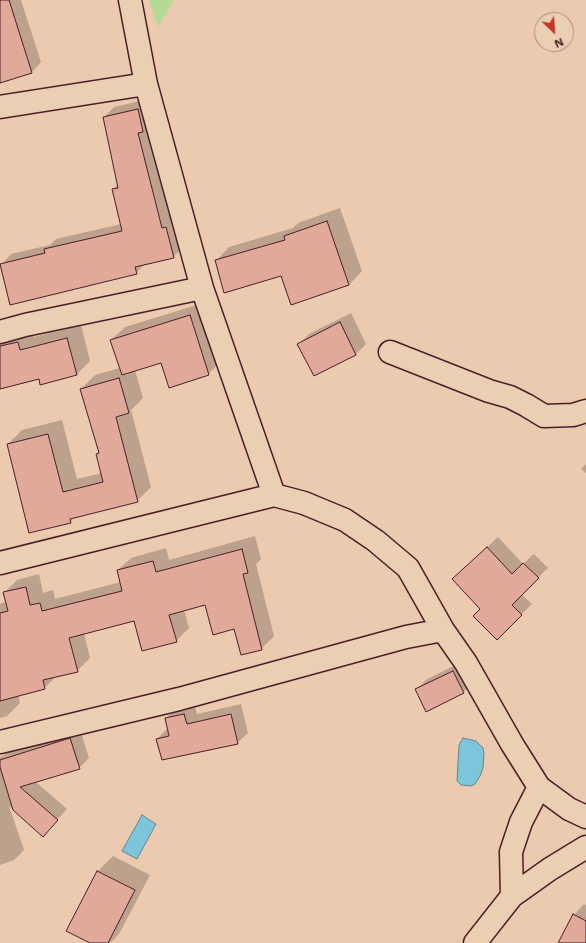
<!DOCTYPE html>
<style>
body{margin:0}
#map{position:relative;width:586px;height:943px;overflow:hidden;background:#ebcaaf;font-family:"Shantell Sans",sans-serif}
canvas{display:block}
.north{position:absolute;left:534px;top:12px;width:40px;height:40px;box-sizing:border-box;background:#ebcfb2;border:1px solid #ab897c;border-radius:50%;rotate:155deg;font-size:11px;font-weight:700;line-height:16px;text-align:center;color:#4a1f2b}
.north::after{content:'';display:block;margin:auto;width:14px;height:18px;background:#c8321e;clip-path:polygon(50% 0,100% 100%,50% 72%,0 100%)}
</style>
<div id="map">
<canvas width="586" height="943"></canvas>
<div class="north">N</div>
</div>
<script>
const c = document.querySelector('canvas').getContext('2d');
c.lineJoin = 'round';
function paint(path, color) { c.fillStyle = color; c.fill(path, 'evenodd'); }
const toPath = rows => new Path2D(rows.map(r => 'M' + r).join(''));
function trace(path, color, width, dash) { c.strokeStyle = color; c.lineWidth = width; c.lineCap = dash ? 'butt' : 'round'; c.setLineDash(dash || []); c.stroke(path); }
paint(toPath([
 [149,0,174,0,158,27]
]), '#b4d994');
const water = toPath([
 [463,738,476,741,483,748,484,753,483,768,480,776,475,784,471,786,461,785,457,781,459,745,463,738],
 [142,815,156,824,137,859,122,851,142,815]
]);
paint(water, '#7bc7d9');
trace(water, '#678493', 1);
paint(toPath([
 [0,0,21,0,41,62,32,72,0,82],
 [148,99,184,247,173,257,145,264,136,273,1,265,11,254,50,245,56,239,121,224,113,189,118,184,104,117,114,107],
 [340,208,362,271,349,285,282,275,216,261,229,247,293,228,298,223],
 [203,303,222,361,208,374,162,361,135,370,143,398,131,410,151,487,137,501,75,516,70,522,8,444,22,430,62,420,77,479,102,473,97,454,100,452,81,389,95,375,120,368,111,340,125,327],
 [351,313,366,344,356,354,314,375,299,344,309,334],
 [81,325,90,361,77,374,41,383,39,378,0,388,0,337,31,329,33,337],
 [586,464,586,473,581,469],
 [255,536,261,559,256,564,274,636,261,649,206,604,184,610,189,628,176,641,135,620,84,633,90,658,77,671,57,676,44,688,18,695,20,703,7,716,0,718,0,604,6,602,4,593,17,580,39,574,43,593,53,590,55,599,121,582,118,570,131,558,166,548,169,560],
 [498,537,523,564,534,554,548,568,521,594,532,604,497,639,482,609,464,569],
 [464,661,474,682,463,692,416,690,427,679],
 [194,704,197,714,241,704,248,733,237,743,157,739,168,728,166,718,176,708],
 [80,729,89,758,79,768,36,782,67,809,43,835,9,806,24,850,14,860,0,865,0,757,5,755,9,750],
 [113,856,150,875,119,934,110,943,92,943,68,931,98,871],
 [584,904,586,905,586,943,559,943,574,915]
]), '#0003');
const building = toPath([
 [0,0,9,0,32,73,0,83,0,0],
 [138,109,143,132,138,133,162,228,166,227,174,258,135,267,137,274,10,305,0,264,45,253,44,249,122,231,112,189,118,188,103,117,138,109],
 [327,221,349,285,291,305,281,276,224,293,215,260,285,240,284,236,327,221],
 [190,315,209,375,169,388,161,363,122,375,110,340,190,315],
 [340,322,356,355,314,376,297,344,340,322],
 [67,338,77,375,40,385,39,379,0,389,0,346,18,342,20,350,67,338],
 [119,378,129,413,116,417,138,502,70,519,71,523,29,533,7,444,48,434,63,492,103,482,96,454,99,453,80,389,119,378],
 [487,547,512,574,523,563,539,578,512,605,522,615,497,640,473,616,480,609,452,579,487,547],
 [242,549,248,573,243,574,262,650,241,655,234,629,213,635,205,605,169,615,177,642,142,651,134,621,69,638,78,672,43,680,45,689,0,701,0,613,8,611,3,592,26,587,30,605,40,603,42,611,122,591,117,570,153,561,156,572,242,549],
 [453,671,464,693,426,712,415,689,453,671],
 [184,714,187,724,231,714,238,744,162,760,156,739,169,736,165,718,184,714],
 [70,738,80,769,20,787,58,820,43,837,13,810,0,767,0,760,70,738],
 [97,871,135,890,108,943,90,943,66,931,97,871],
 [573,914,586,921,586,943,558,943,573,914]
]);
paint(building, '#e0a999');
trace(building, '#4a1f2b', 1);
const minor = toPath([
 [130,0,146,84,202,288,274,495,304,503,345,520,376,541,408,568,443,630,466,663,512,744,539,787,569,809,586,817],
 [0,107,146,84],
 [0,332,25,325,202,288],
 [390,352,489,391,510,397,526,405,544,416,573,415,586,411],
 [0,563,274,495],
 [0,742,179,699,406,637,443,630],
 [512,896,511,852,521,822,539,787],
 [475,943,512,896,550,869,586,847]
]);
trace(minor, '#4a1f2b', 25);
trace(minor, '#ebcfb2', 22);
</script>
